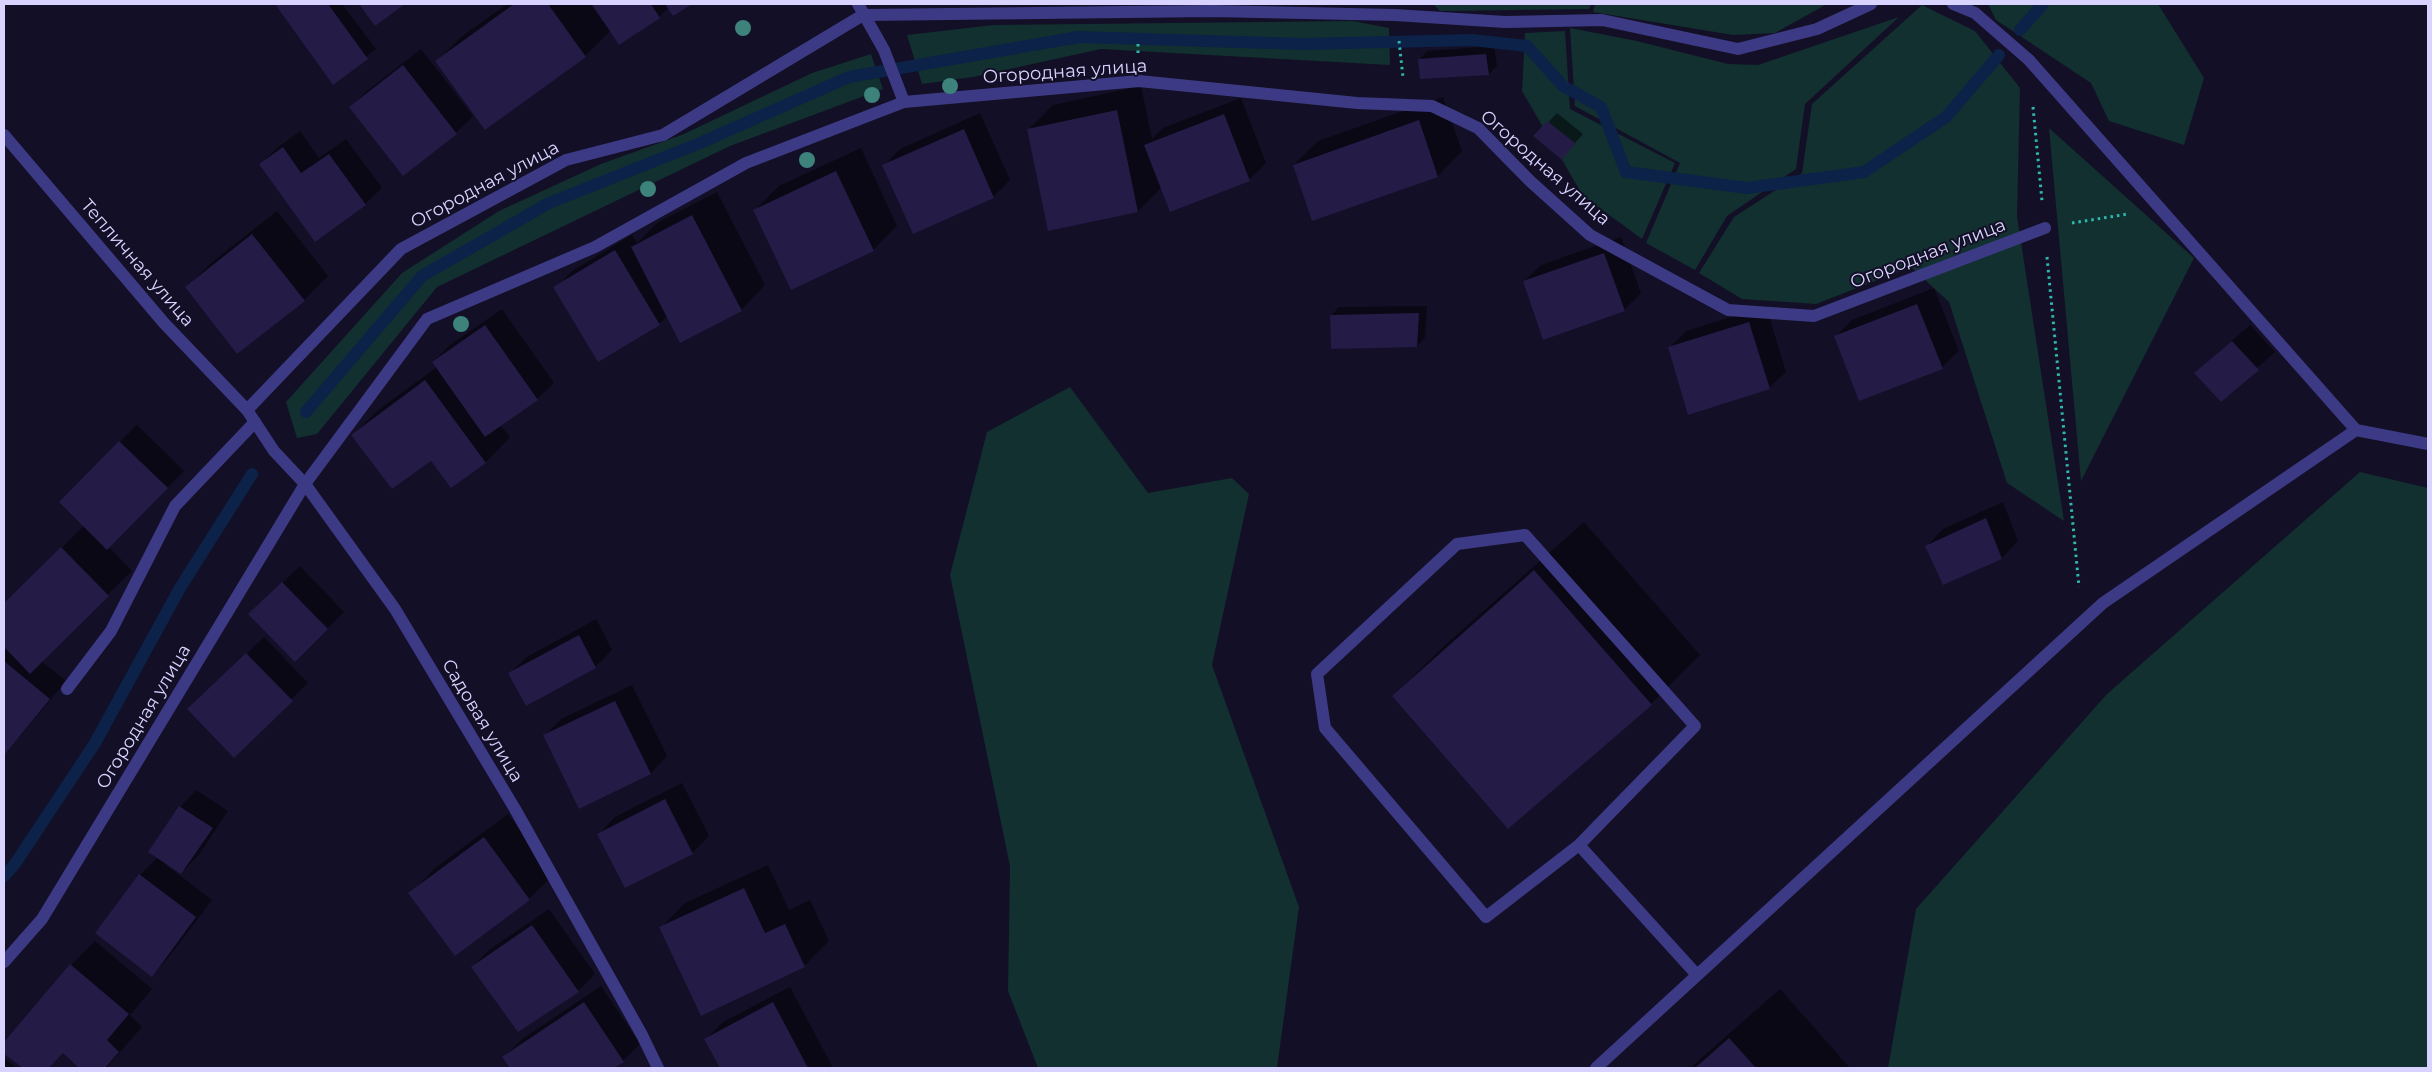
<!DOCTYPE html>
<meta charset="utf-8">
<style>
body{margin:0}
#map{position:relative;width:2432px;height:1072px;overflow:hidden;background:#130f26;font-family:Montserrat,sans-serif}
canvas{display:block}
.frame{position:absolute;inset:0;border:5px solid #d9d4ff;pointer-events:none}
</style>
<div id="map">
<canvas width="2432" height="1072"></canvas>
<div class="frame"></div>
</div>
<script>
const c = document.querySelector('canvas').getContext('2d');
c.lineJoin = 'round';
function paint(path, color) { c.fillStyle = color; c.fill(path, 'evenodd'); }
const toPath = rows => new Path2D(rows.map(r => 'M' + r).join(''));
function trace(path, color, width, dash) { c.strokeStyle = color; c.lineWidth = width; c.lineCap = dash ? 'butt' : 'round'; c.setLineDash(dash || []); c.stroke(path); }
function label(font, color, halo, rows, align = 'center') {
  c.font = font + ' Montserrat,sans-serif'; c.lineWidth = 4; c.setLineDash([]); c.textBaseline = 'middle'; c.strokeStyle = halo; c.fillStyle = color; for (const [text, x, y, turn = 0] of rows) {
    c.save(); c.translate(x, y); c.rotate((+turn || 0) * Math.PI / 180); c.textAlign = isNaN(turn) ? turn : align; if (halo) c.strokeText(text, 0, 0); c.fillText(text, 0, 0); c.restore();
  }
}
paint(toPath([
 [1433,4,1591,4,1589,9,1440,11],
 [1595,4,1827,4,1775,33,1733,35,1593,12],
 [1988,4,2158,4,2204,78,2184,145,2109,121,2091,83,1996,20],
 [1922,5,1975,31,2020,88,2017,216,2064,521,2007,483,1949,302,1911,267,1816,304,1742,299,1699,273,1734,217,1802,173,1812,104],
 [1899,17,1805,104,1796,169,1727,216,1695,270,1646,243,1680,163,1575,106,1570,28,1637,41,1728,64,1758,65],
 [1353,21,1389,28,1390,65,1101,49,973,77,922,84,907,35,993,25],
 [1565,31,1570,109,1675,163,1642,239,1583,196,1522,91,1525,33],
 [871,54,883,89,730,146,437,287,317,434,297,438,286,402,402,273,499,211,601,164,684,134,812,73],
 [2049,128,2194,258,2081,481],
 [1070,387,1148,493,1232,478,1249,494,1212,665,1299,907,1277,1068,1038,1068,1008,991,1010,866,950,575,987,432],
 [2360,472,2428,488,2428,1068,1888,1068,1916,909,2107,694]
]), '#12302f');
paint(toPath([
 [276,4,342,4,376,49,334,83],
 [507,4,590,4,603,22,605,21,593,4,689,4,673,14,669,7,659,17,611,30,585,56,485,128,437,61,461,37],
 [1494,46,1497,66,1489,74,1419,60,1427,51],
 [421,49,473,116,456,133,351,107,367,91],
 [1141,86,1152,139,1163,128,1241,98,1266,163,1249,180,1162,187,1138,211,1029,129,1053,105],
 [1443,97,1462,151,1438,176,1313,219,1294,165,1318,141],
 [980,113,1010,180,993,197,884,166,900,149],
 [1557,113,1583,134,1562,158,1535,136],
 [300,131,319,158,346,139,382,188,365,204,260,164,277,148],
 [861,148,897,226,873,250,755,210,779,186],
 [717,192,765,285,741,310,668,316,659,324,555,288,572,271,632,235,637,243,657,223],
 [277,211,328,276,304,300,187,287,211,263],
 [1621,237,1641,293,1624,310,1524,281,1541,265],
 [1934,288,1959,351,1942,367,1835,337,1852,320],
 [1427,306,1425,338,1417,346,1331,316,1339,307],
 [1766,306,1786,372,1769,388,1669,348,1686,331],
 [502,309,554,383,537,399,500,425,510,437,486,462,451,486,431,459,353,435,377,411,437,367,433,362,450,345],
 [2250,325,2275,352,2221,400,2195,373],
 [137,425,184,471,109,547,132,571,41,661,66,681,21,735,5,752,4,604,84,526,60,502],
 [2003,502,2018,541,2002,558,1944,584,1927,546,1943,529],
 [1584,522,1700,655,1651,704,1393,696,1443,647],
 [300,566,344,612,295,660,267,598],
 [596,619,612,650,595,667,510,673,527,657],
 [264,637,308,683,234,756,206,693],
 [632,685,667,756,651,773,544,736,561,719],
 [682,783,709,836,692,853,599,834,615,817],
 [196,790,228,811,198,856,181,873,166,862,165,864,212,900,168,958,152,975,96,933,140,875,158,857,180,807],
 [508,814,553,875,529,899,410,894,434,869],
 [768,865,789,910,810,900,829,941,804,966,701,1014,661,928,685,903],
 [549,909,595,974,578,991,472,967,489,950],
 [95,941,152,989,130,1015,142,1027,106,1068,81,1068,64,1052,49,1068,25,1068,4,1053,4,1044,71,965],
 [601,986,640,1044,623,1061,612,1068,512,1068,504,1057,521,1040],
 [790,987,832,1066,829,1068,721,1068,706,1039,723,1022],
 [1780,989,1850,1068,1690,1068],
 [4,1058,16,1068,4,1068]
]), '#0007');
trace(toPath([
 [2020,30,2043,4],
 [306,412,422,276,549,203,700,143,849,77,1079,37,1303,44,1472,40,1527,46,1563,86,1601,107,1626,172,1747,188,1864,172,1946,117,1999,55],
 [4,876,15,864,95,743,180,588,252,474]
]), '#0c2248', 12);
paint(toPath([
 [275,4,328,4,368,59,333,85],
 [359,4,405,4,375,26],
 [514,4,548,4,586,57,485,130,435,61],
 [592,4,651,4,660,18,619,45],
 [665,4,692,4,673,16],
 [1486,54,1489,75,1420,79,1418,59],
 [403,65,457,134,403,176,349,107],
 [1117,110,1138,212,1048,231,1027,129],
 [1224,114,1250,181,1170,212,1144,145],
 [1419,120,1438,177,1312,221,1293,165],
 [1547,121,1575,143,1562,160,1533,136],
 [964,129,994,198,913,234,882,165],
 [283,147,301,173,329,154,366,205,315,242,259,164],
 [836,171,874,251,791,290,753,210],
 [692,215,742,311,680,343,631,247],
 [252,234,305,301,237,354,185,287],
 [615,250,660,325,598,362,553,287],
 [1604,253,1625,311,1543,340,1523,281],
 [1917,304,1943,369,1859,401,1834,336],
 [1419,313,1417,347,1331,349,1330,315],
 [1749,322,1770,389,1688,415,1668,347],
 [485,325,538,400,485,437,432,362],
 [2232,341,2259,370,2221,402,2194,373],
 [425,380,486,463,451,488,431,461,392,489,351,435],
 [119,441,168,488,107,550,59,502],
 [1986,518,2002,559,1943,585,1925,546],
 [61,547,109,596,30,674,4,647,4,603],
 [1534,570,1652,705,1508,829,1392,696],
 [282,582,328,629,295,662,248,614],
 [579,635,596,668,526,706,508,673],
 [246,653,293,701,234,758,187,709],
 [4,661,50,699,5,754,4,753],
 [615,701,651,774,579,809,543,735],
 [665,799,693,854,625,888,597,834],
 [179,806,213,828,181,874,148,852],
 [484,837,530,900,455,956,408,893],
 [139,874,196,917,152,977,95,933],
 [744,888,765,933,785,924,805,967,701,1016,659,927],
 [532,925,579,992,518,1032,471,967],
 [70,964,129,1014,107,1040,119,1052,105,1068,79,1068,63,1053,49,1068,23,1068,4,1054,4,1042],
 [584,1002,624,1062,614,1068,510,1068,502,1057],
 [773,1002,808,1068,720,1068,704,1039],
 [1729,1038,1756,1068,1695,1068]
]), '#241b47');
trace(toPath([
 [1399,41,1403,77],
 [1138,53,1138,40],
 [2033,107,2042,201],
 [2072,223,2128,214],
 [2047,257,2079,587]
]), '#2fb8b0', 3, [2.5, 4]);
trace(toPath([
 [1953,4,1975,13,2029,60],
 [863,15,1213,11,1395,15,1505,22,1602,20,1738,49,1817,29,1871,4],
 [4,135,164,323,247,410],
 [305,484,427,319,595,247,746,163,904,102],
 [67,689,111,631,175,506,255,422]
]), '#3d3a85', 12);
trace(toPath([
 [858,4,884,50,904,102,1139,81,1357,103,1432,106,1478,128,1530,181,1590,235,1728,310,1814,316,2045,228],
 [2029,60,2356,430,2428,444],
 [1579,845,1695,726,1525,535,1457,544,1317,674,1325,728,1486,917,1579,845,1697,975],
 [4,962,42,919,305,484],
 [658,1068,642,1035,515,809,395,609,305,484,274,451,247,410,401,249,566,160,663,135,863,15],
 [1596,1068,2103,603,2356,430]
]), '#3d3a85', 12);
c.fillStyle = '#3d827b';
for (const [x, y] of [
 [743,28],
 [950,86],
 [872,95],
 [807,160],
 [648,189],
 [461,324]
]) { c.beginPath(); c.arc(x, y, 8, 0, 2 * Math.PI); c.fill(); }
label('18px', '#d9d4ff', '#130f26', [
 ["Огородная улица",1065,72,-4],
 ["Огородная улица",1545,168,41],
 ["Огородная улица",485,185,-28],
 ["Огородная улица",1928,254,-21],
 ["Тепличная улица",137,263,49],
 ["Огородная улица",144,717,-59],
 ["Садовая улица",482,721,59]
]);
</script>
